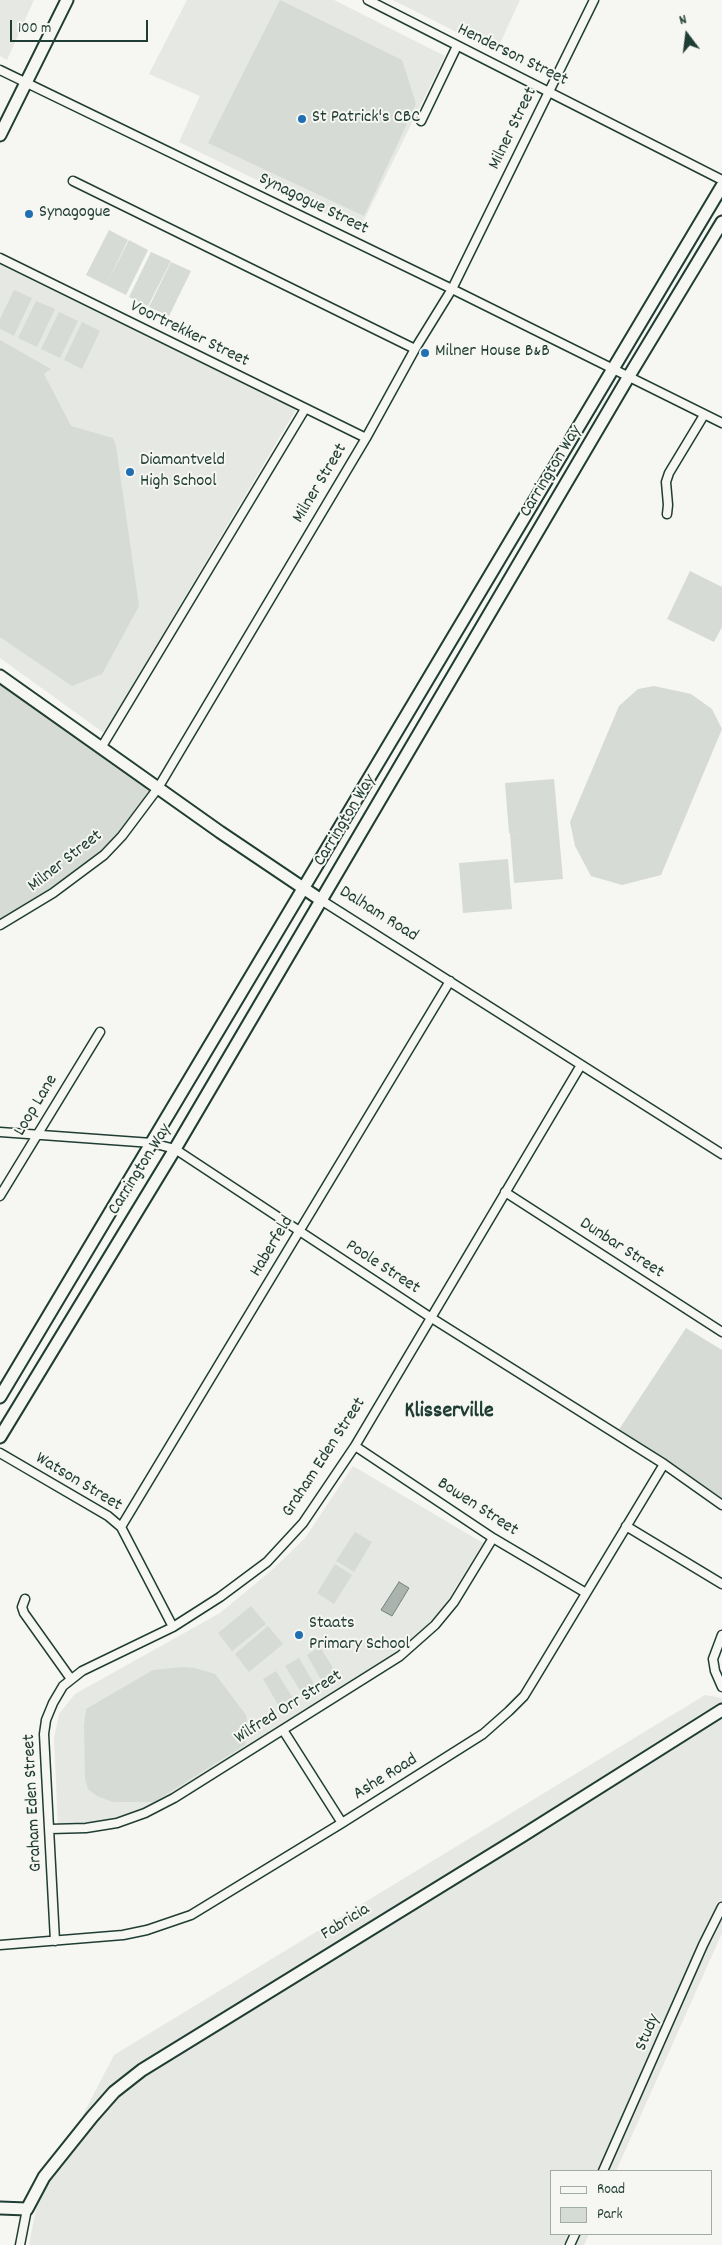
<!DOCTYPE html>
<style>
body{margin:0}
#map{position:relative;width:722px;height:2245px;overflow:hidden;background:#f6f6f2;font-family:Dekko,sans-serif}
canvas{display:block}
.legend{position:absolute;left:550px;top:2170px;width:162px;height:65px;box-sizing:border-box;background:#f6f6f2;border:1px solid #a0aca6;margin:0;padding:6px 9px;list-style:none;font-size:15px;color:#1f3d34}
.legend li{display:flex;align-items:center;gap:10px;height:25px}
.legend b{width:25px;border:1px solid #a0aca6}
.north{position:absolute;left:662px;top:10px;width:50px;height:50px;-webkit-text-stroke:4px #f6f6f2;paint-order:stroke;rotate:345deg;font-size:14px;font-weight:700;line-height:20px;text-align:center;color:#1f3d34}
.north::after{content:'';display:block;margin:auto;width:18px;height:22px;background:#1f3d34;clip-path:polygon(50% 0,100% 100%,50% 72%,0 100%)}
.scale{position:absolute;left:10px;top:20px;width:138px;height:22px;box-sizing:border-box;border:2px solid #1f3d34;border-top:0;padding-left:6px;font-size:15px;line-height:18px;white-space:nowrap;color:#1f3d34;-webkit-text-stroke:4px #f6f6f2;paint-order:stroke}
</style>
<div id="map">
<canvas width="722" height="2245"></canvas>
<ul class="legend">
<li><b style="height:6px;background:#f6f6f2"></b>Road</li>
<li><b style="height:14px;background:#d6dbd6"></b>Park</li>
</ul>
<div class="north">N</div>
<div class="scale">100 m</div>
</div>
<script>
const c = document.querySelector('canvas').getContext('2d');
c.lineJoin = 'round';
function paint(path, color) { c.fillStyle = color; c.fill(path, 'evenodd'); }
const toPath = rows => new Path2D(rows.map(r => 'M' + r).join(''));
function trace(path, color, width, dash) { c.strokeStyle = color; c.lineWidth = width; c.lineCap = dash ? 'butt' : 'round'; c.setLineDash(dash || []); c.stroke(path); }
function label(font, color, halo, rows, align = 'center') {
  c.font = font + ' Dekko,sans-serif'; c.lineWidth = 4; c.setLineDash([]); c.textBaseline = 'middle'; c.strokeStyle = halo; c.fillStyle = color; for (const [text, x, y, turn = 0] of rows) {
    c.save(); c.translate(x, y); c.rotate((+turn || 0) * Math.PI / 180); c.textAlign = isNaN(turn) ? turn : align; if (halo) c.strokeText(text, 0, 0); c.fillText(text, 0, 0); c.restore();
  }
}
paint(toPath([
 [0,0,34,0,7,60,0,56],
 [187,0,334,0,445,56,359,230,179,142,200,96,149,74],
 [393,0,520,0,496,52],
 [0,265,297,408,104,733,0,658],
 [353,1466,483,1543,446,1603,398,1658,149,1808,122,1819,85,1827,58,1829,54,1738,59,1714,75,1694,220,1613,272,1570,305,1538],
 [705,1695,722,1698,722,1933,616,2171,551,2171,551,2234,589,2234,584,2245,29,2245,37,2204,114,2055]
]), '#e6e8e4');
paint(toPath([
 [280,0,402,60,416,104,364,216,208,143],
 [109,230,128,240,106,285,86,275],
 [129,240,148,250,126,295,106,285],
 [151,252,171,261,148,306,129,297],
 [171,262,191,271,169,316,149,307],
 [14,290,32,298,14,336,0,329,0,319],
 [36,301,55,309,37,347,18,338],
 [59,312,78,321,60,358,41,349],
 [82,322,100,331,82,369,64,360],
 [0,340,51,369,44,374,71,426,113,438,116,446,139,606,102,674,72,686,0,637],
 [690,571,722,587,722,627,714,642,667,619],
 [0,679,157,788,105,855,0,926],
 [654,686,691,694,712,709,722,729,661,875,622,885,591,876,575,846,570,822,619,706,638,689],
 [554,779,563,879,514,883,510,833,530,831,509,833,505,783],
 [508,859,512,909,463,913,459,863],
 [686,1328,722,1350,722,1504,614,1437],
 [355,1532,372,1542,354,1572,336,1561],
 [335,1564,352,1575,334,1604,317,1593],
 [251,1606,266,1624,232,1651,218,1633],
 [268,1626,283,1644,249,1672,235,1654],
 [320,1647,338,1676,324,1685,307,1655],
 [299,1658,316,1687,303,1695,285,1666],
 [182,1667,195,1668,215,1674,246,1715,248,1729,245,1745,154,1802,113,1802,97,1796,88,1789,85,1779,84,1725,86,1709,153,1670],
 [276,1671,294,1700,280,1708,263,1679]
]), '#d6dbd6');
const water = toPath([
 [399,1582,409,1588,392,1616,381,1610,399,1582]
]);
paint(water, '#aab3ae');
trace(water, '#72847d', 1);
const street = toPath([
 [368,0,722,180],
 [0,70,452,289,722,423],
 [421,121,457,46],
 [73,181,415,349],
 [0,258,366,438],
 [667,514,668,505,666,482,669,473,704,415],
 [101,748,305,409],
 [321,900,722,1154],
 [0,925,53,893,104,855,122,836,158,788,366,438,415,349,452,289,594,0],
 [0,1132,152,1143,175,1149,430,1317,664,1464,722,1505],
 [505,1192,722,1332],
 [0,1196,100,1032],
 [355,1446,493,1538,586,1593],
 [0,1453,108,1516,121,1527,173,1627],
 [626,1526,722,1584],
 [121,1527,450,981],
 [25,1599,22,1607,24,1613,71,1679],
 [722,1635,713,1659,715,1671,722,1687],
 [283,1730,342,1823],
 [50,1829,86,1828,117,1823,145,1813,174,1798,400,1656,435,1625,454,1602,493,1538],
 [55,1941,44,1734,46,1720,53,1703,63,1686,82,1671,173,1627,220,1597,267,1562,303,1523,355,1446,581,1065],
 [0,1945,123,1935,147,1930,191,1915,342,1823,483,1734,509,1711,524,1696,535,1678,664,1464],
 [603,2171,703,1945,722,1907],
 [20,2245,27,2209],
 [570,2245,575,2234]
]);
const secondary = toPath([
 [0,135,67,0],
 [0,676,220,832,321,900],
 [0,1397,722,186],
 [0,1437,175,1149,629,376,722,222],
 [0,2208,27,2209,44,2177,92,2117,114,2092,142,2070,522,1836,722,1710]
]);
trace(street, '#1f3d34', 11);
trace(secondary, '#1f3d34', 15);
trace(street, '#f6f6f2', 8);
trace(secondary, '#f6f6f2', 11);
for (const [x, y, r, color] of [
 [302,119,5,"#1f6fb2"],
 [29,214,5,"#1f6fb2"],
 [425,353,5,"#1f6fb2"],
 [130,472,5,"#1f6fb2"],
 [299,1635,5,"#1f6fb2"]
]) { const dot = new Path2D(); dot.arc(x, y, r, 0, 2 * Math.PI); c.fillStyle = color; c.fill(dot); trace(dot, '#f6f6f2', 2); }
label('18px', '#1f3d34', '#f6f6f2', [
 ["Henderson Street",512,56,26],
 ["Milner Street",514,129,-64],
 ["Synagogue Street",313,205,26],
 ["Voortrekker Street",189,335,26],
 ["Carrington Way",552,472,-59],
 ["Milner Street",321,484,-59],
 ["Carrington Way",346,821,-59],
 ["Milner Street",66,862,-38],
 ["Dalham Road",378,915,32],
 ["Loop Lane",37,1106,-59],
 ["Carrington Way",141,1170,-58],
 ["Haberfeld",273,1247,-59],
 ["Dunbar Street",621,1249,33],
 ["Poole Street",382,1268,33],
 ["Graham Eden Street",325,1458,-57],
 ["Watson Street",78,1483,31],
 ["Bowen Street",477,1508,33],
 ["Wilfred Orr Street",289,1708,-32],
 ["Ashe Road",386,1778,-32],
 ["Graham Eden Street",34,1803,-93],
 ["Fabricia",346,1923,-32],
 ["Study",649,2033,-67]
]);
label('18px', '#1f3d34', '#f6f6f2', [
 ["St Patrick's CBC",312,119],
 ["Synagogue",39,214],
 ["Milner House B&B",435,353],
 ["Diamantveld",140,462],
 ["High School",140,483],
 ["Staats",309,1625],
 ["Primary School",309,1646]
], 'left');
label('bold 22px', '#1f3d34', '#f6f6f2', [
 ["Klisserville",449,1413]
]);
</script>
